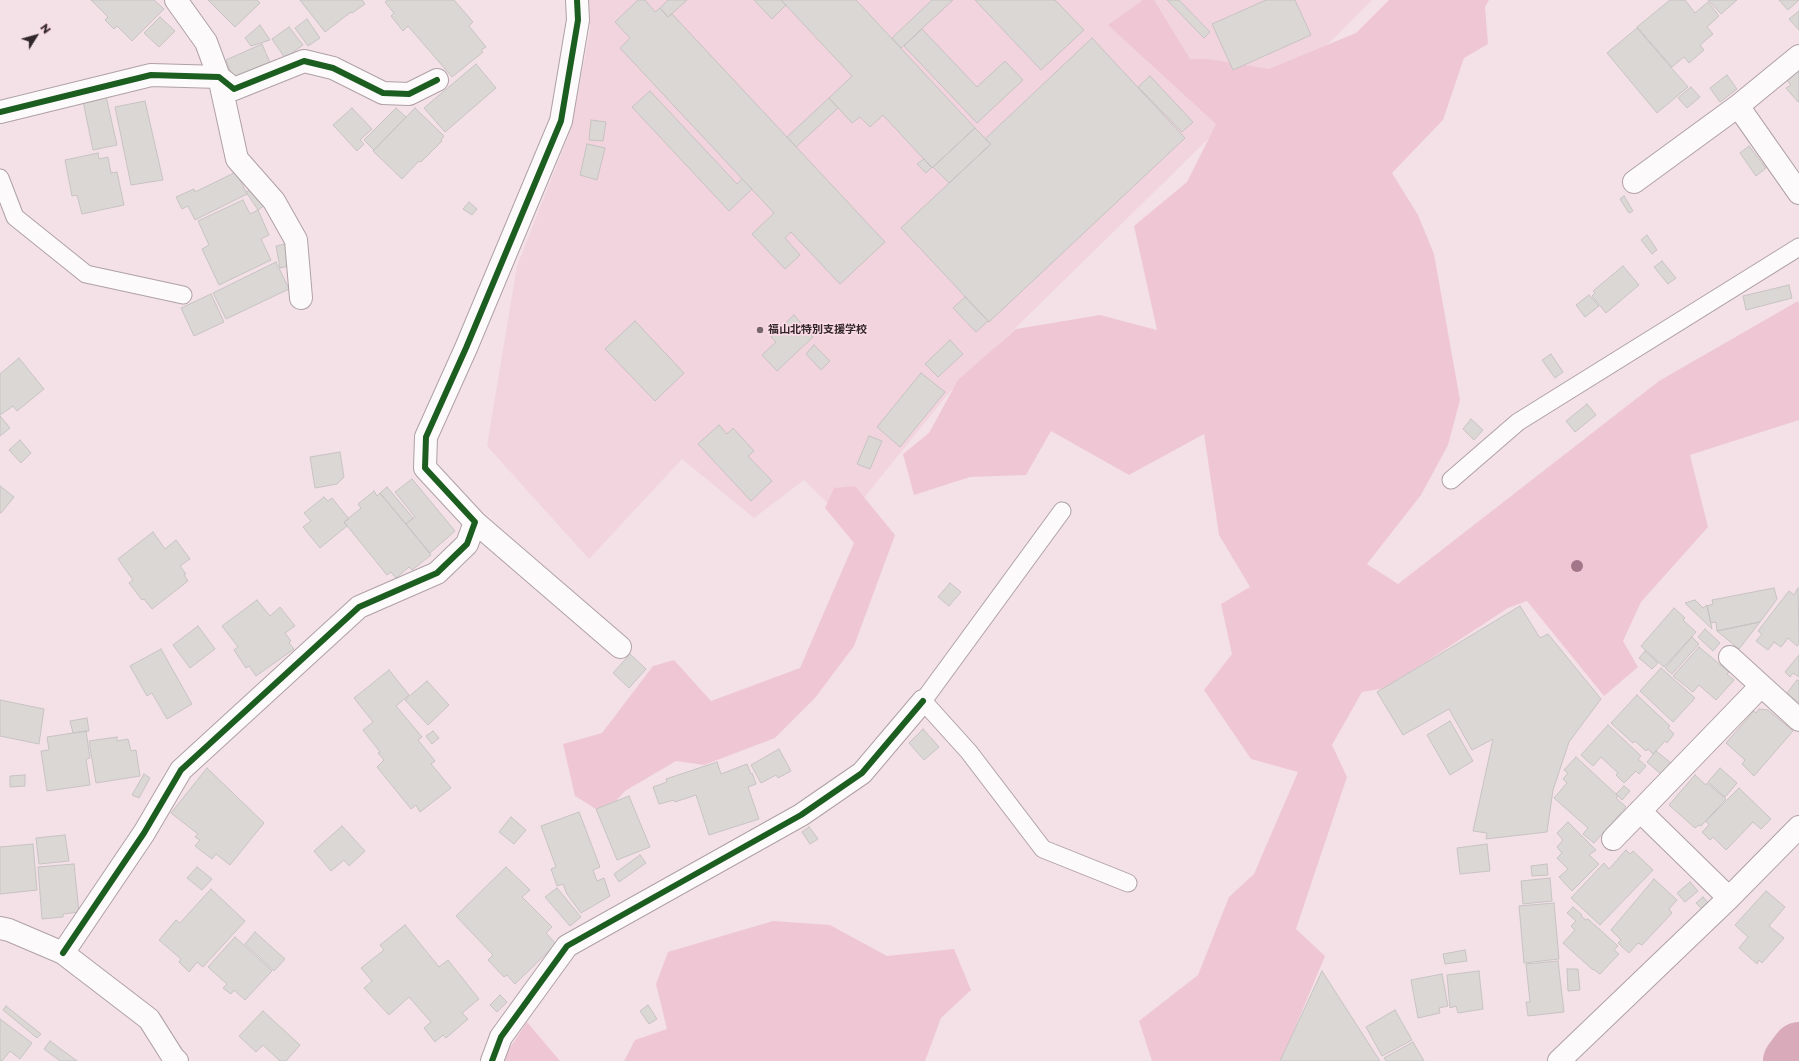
<!DOCTYPE html>
<meta charset="utf-8">
<style>
body{margin:0}
#map{position:relative;width:1799px;height:1061px;overflow:hidden;background:#f3e1e7;font-family:Montserrat,sans-serif}
canvas{display:block}
.north{position:absolute;left:16px;top:16px;width:40px;height:40px;-webkit-text-stroke:3px #fadae4;paint-order:stroke;rotate:53deg;font-size:11px;font-weight:700;line-height:16px;text-align:center;color:#312629}
.north::after{content:'';display:block;margin:auto;width:14px;height:18px;background:#312629;clip-path:polygon(50% 0,100% 100%,50% 72%,0 100%)}
</style>
<div id="map">
<canvas width="1799" height="1061"></canvas>
<div class="north">N</div>
</div>
<script>
const c = document.querySelector('canvas').getContext('2d');
c.lineJoin = 'round';
function paint(path, color) { c.fillStyle = color; c.fill(path, 'evenodd'); }
const toPath = rows => new Path2D(rows.map(r => 'M' + r).join(''));
function trace(path, color, width, dash) { c.strokeStyle = color; c.lineWidth = width; c.lineCap = dash ? 'butt' : 'round'; c.setLineDash(dash || []); c.stroke(path); }
function label(font, color, halo, rows, align = 'center') {
  c.font = font + ' Montserrat,"Noto Sans JP",sans-serif'; c.lineWidth = 3.5; c.setLineDash([]); c.textBaseline = 'middle'; c.strokeStyle = halo; c.fillStyle = color; for (const [text, x, y, turn = 0] of rows) {
    c.save(); c.translate(x, y); c.rotate((+turn || 0) * Math.PI / 180); c.textAlign = isNaN(turn) ? turn : align; if (halo) c.strokeText(text, 0, 0); c.fillText(text, 0, 0); c.restore();
  }
}
paint(toPath([
 [589,0,1372,0,1324,48,1251,97,948,394,863,499,841,516,804,480,754,518,682,459,589,559,487,446,517,266,571,129,590,30]
]), '#f2d4de');
paint(toPath([
 [1143,0,1154,0,1190,59,1208,59,1269,69,1356,33,1389,0,1489,0,1485,7,1488,44,1464,58,1443,120,1392,173,1418,215,1434,254,1460,400,1448,445,1421,495,1367,564,1398,584,1659,381,1798,301,1799,305,1799,420,1690,455,1708,527,1641,602,1623,641,1638,667,1604,696,1527,601,1508,608,1386,688,1362,692,1332,745,1347,777,1296,929,1325,956,1281,1061,1152,1061,1139,1021,1198,975,1229,897,1254,874,1298,772,1251,759,1204,690,1232,654,1221,604,1250,587,1219,535,1204,434,1129,475,1051,431,1026,475,970,477,914,495,903,454,929,433,958,380,1016,329,1100,315,1157,330,1134,226,1187,182,1216,124,1108,25],
 [855,486,895,535,854,646,815,698,775,738,704,765,676,761,625,791,604,814,575,796,563,744,602,733,653,666,674,660,711,701,800,668,854,543,825,508,834,488],
 [773,921,830,925,887,956,954,949,971,990,941,1018,925,1061,624,1061,635,1040,667,1029,656,984,668,952],
 [527,1022,560,1061,501,1061]
]), '#efc7d4');
trace(toPath([
 [1790,1061,1799,1049]
]), '#d8aaba', 54);
const building = toPath([
 [91,0,154,0,164,9,132,41,117,26,114,29,105,20,108,17,91,0],
 [208,0,257,0,260,3,235,27,208,0],
 [300,0,362,0,365,4,352,13,351,12,325,32,300,0],
 [387,0,454,0,473,22,469,26,486,47,481,50,483,52,452,77,408,26,403,31,391,16,394,13,385,2,387,0],
 [638,0,645,0,655,12,660,8,668,17,672,14,885,242,840,284,791,232,785,238,800,255,785,269,752,234,774,213,620,48,630,38,615,22,638,0],
 [668,0,687,0,668,17,660,8,668,0],
 [754,0,781,0,786,5,772,19,754,0],
 [781,0,856,0,975,128,932,168,883,115,870,127,860,117,852,123,829,98,852,76,781,0],
 [932,0,953,0,901,48,892,38,932,0],
 [975,0,1055,0,1084,30,1041,70,975,0],
 [1167,0,1179,0,1210,32,1204,38,1167,0],
 [1266,0,1295,0,1311,35,1233,70,1212,24,1266,0],
 [1670,0,1685,0,1695,13,1708,2,1719,16,1707,27,1713,34,1700,45,1704,50,1689,63,1684,57,1672,67,1637,27,1670,0],
 [1708,0,1737,0,1721,14,1708,0],
 [1779,0,1799,0,1788,10,1779,0],
 [1799,11,1799,30,1789,19,1799,11],
 [160,17,175,31,159,47,144,33,160,17],
 [307,19,320,38,308,46,295,28,307,19],
 [260,25,270,40,251,46,245,38,260,25],
 [289,27,303,45,285,58,272,39,289,27],
 [1637,28,1688,87,1657,113,1607,53,1637,28],
 [922,29,977,87,1005,61,1023,80,977,123,904,46,922,29],
 [1092,38,1185,138,989,322,901,228,991,144,985,139,1092,38],
 [262,44,271,65,234,80,226,60,262,44],
 [476,64,496,88,445,132,424,108,476,64],
 [1796,69,1799,73,1799,101,1798,102,1786,88,1791,85,1785,78,1796,69],
 [1727,75,1737,89,1720,102,1710,88,1727,75],
 [1150,76,1193,122,1182,132,1138,87,1150,76],
 [1691,87,1700,97,1687,108,1678,98,1691,87],
 [650,91,737,184,742,179,752,189,729,211,632,107,650,91],
 [106,96,117,145,93,150,83,101,106,96],
 [829,98,838,108,796,147,787,137,829,98],
 [145,101,163,180,131,185,115,107,145,101],
 [352,108,372,129,360,140,364,144,357,151,333,125,352,108],
 [396,108,406,117,374,150,364,140,396,108],
 [415,108,444,136,441,140,442,141,421,162,419,161,402,179,373,151,415,108],
 [591,120,606,122,603,141,589,140,591,120],
 [975,128,991,144,949,183,933,167,975,128],
 [587,144,605,148,597,180,580,175,587,144],
 [1749,146,1766,168,1756,176,1740,153,1749,146],
 [98,153,99,159,108,157,111,173,117,172,124,205,82,214,77,195,72,196,65,160,98,153],
 [924,159,932,167,926,173,917,164,924,159],
 [236,172,247,194,195,220,188,206,182,209,176,197,194,189,195,192,236,172],
 [256,186,268,203,258,210,246,192,256,186],
 [1624,196,1633,211,1629,213,1620,199,1624,196],
 [243,200,250,214,258,210,269,235,261,239,271,260,219,285,202,249,209,245,198,221,243,200],
 [469,202,477,209,472,215,463,209,469,202],
 [1647,235,1657,250,1652,254,1641,240,1647,235],
 [289,243,293,265,280,268,276,246,289,243],
 [1662,261,1676,278,1668,284,1654,267,1662,261],
 [276,262,289,289,226,319,213,293,276,262],
 [1623,266,1639,285,1606,313,1592,296,1595,293,1593,291,1623,266],
 [1789,285,1792,298,1746,310,1743,296,1789,285],
 [211,294,224,322,194,336,181,308,211,294],
 [1589,295,1599,306,1585,317,1576,305,1589,295],
 [965,297,988,321,976,332,953,308,965,297],
 [794,315,813,337,777,371,762,355,776,342,771,337,794,315],
 [635,321,684,373,655,401,605,349,635,321],
 [950,340,963,354,938,377,925,364,950,340],
 [814,345,830,361,821,370,806,354,814,345],
 [1551,354,1563,372,1555,378,1542,360,1551,354],
 [19,358,44,389,17,411,13,406,0,415,0,374,19,358],
 [921,373,945,392,900,447,877,427,921,373],
 [1587,404,1596,415,1575,432,1566,421,1587,404],
 [0,416,10,428,0,436,0,416],
 [1471,419,1483,430,1474,440,1463,429,1471,419],
 [719,425,727,434,733,428,754,451,748,456,772,481,751,501,698,444,719,425],
 [869,436,882,441,870,469,857,464,869,436],
 [20,440,31,453,21,463,9,450,20,440],
 [340,452,344,477,337,484,315,488,310,457,340,452],
 [412,479,455,531,430,553,406,524,415,517,395,492,412,479],
 [0,486,14,497,1,513,0,513,0,486],
 [387,487,413,518,406,524,380,493,387,487],
 [374,491,377,496,380,493,431,555,412,570,409,567,396,578,391,572,387,575,344,522,361,508,358,504,374,491],
 [324,497,328,501,332,498,349,519,344,522,347,526,320,548,303,527,311,521,304,513,324,497],
 [153,532,165,549,176,540,190,559,180,566,186,574,184,575,188,581,152,609,144,599,142,600,129,583,133,580,118,559,153,532],
 [950,583,961,592,949,606,938,597,950,583],
 [1774,588,1777,599,1760,622,1717,631,1716,622,1711,623,1707,606,1713,604,1712,600,1774,588],
 [1798,588,1799,643,1797,646,1788,638,1781,647,1774,642,1768,650,1756,641,1762,634,1758,631,1789,591,1794,595,1798,588],
 [257,600,270,616,280,607,295,626,285,633,291,641,289,643,294,649,256,676,249,666,246,668,234,650,238,647,222,626,257,600],
 [1695,600,1703,608,1707,605,1712,629,1685,603,1695,600],
 [1520,606,1540,638,1548,634,1601,699,1569,742,1553,790,1547,832,1486,839,1487,833,1473,831,1493,739,1472,750,1449,709,1403,735,1377,692,1520,606],
 [1674,608,1685,618,1683,620,1696,632,1664,667,1641,646,1674,608],
 [1760,622,1739,649,1717,631,1760,622],
 [198,626,215,649,190,668,173,645,198,626],
 [1705,629,1720,643,1713,651,1698,637,1705,629],
 [1692,637,1699,644,1672,674,1665,668,1692,637],
 [1699,647,1729,672,1727,674,1734,680,1716,700,1699,685,1693,692,1673,676,1699,647],
 [161,649,192,704,167,719,152,693,147,696,130,666,161,649],
 [1645,651,1658,663,1652,669,1639,658,1645,651],
 [630,654,646,669,629,688,613,673,630,654],
 [1799,655,1799,677,1793,673,1790,677,1785,672,1799,655],
 [1661,668,1695,698,1673,722,1640,691,1661,668],
 [389,670,409,695,396,706,422,737,418,740,435,761,431,764,451,788,420,812,416,805,411,809,377,767,384,760,378,753,380,752,363,730,373,722,354,698,389,670],
 [1797,680,1799,681,1799,703,1787,693,1797,680],
 [427,681,449,705,428,725,405,700,427,681],
 [1637,695,1670,726,1668,728,1674,734,1667,743,1665,741,1653,754,1648,749,1646,751,1635,741,1633,743,1611,723,1637,695],
 [0,700,44,709,39,744,0,736,0,700],
 [1759,709,1768,710,1793,731,1754,776,1742,764,1745,760,1726,743,1754,711,1756,713,1759,709],
 [87,718,89,731,73,733,70,721,87,718],
 [1450,721,1473,761,1450,775,1427,735,1450,721],
 [1608,725,1641,756,1638,759,1646,766,1639,774,1636,771,1624,783,1616,775,1618,773,1601,757,1593,766,1581,755,1608,725],
 [923,729,939,747,924,760,909,743,923,729],
 [86,731,90,758,86,759,90,785,47,791,41,751,49,750,47,737,86,731],
 [433,731,439,738,432,744,426,736,433,731],
 [117,737,117,741,128,739,131,751,136,750,140,776,96,783,89,741,117,737],
 [779,749,791,771,778,778,776,775,761,783,751,765,779,749],
 [1656,751,1671,763,1662,775,1647,762,1656,751],
 [1576,757,1618,796,1616,798,1626,807,1594,843,1583,834,1588,828,1554,798,1567,783,1563,779,1568,773,1564,770,1576,757],
 [717,762,721,774,747,764,751,774,752,773,756,784,748,787,759,819,709,835,696,795,675,802,674,800,659,804,653,787,667,782,666,779,717,762],
 [207,768,264,823,230,865,216,854,212,859,195,846,200,840,195,837,198,834,171,813,207,768],
 [1720,768,1737,783,1725,797,1708,782,1720,768],
 [144,774,150,778,139,798,132,795,144,774],
 [25,775,25,786,10,787,10,776,25,775],
 [1695,775,1706,785,1707,783,1726,799,1701,826,1699,825,1695,828,1669,805,1695,775],
 [1624,786,1630,791,1622,800,1616,794,1624,786],
 [1739,788,1771,819,1761,829,1753,822,1726,850,1713,837,1710,840,1702,832,1709,825,1706,821,1739,788],
 [629,796,650,847,617,860,596,809,629,796],
 [579,812,600,867,593,870,597,881,604,878,610,896,581,913,567,894,563,884,557,886,551,869,556,867,541,826,579,812],
 [511,817,526,830,514,844,499,832,511,817],
 [1568,822,1596,850,1589,855,1599,864,1572,891,1559,877,1568,869,1557,858,1562,853,1557,847,1563,840,1557,833,1568,822],
 [342,826,365,851,349,866,344,860,331,871,314,851,342,826],
 [809,827,818,839,810,844,802,832,809,827],
 [65,835,69,861,39,864,36,838,65,835],
 [33,844,37,890,0,894,0,847,33,844],
 [1487,844,1490,871,1460,874,1457,848,1487,844],
 [1626,850,1630,854,1633,851,1653,870,1600,925,1571,898,1604,863,1609,869,1626,850],
 [640,855,646,863,619,882,614,874,640,855],
 [74,864,79,912,63,914,63,917,42,919,38,867,74,864],
 [1547,864,1548,875,1532,876,1531,866,1547,864],
 [197,867,212,879,202,890,187,878,197,867],
 [506,867,530,890,522,897,552,927,546,933,556,944,515,984,507,975,504,977,488,960,493,955,456,916,506,867],
 [1550,878,1552,901,1523,904,1521,881,1550,878],
 [1654,879,1677,900,1669,909,1672,913,1642,945,1638,943,1629,953,1618,943,1621,940,1611,930,1654,879],
 [1690,882,1698,891,1685,902,1677,893,1690,882],
 [557,888,581,917,570,926,545,897,557,888],
 [211,889,245,921,203,967,197,962,189,972,179,962,181,959,159,940,176,920,180,923,211,889],
 [1766,891,1785,907,1769,926,1784,938,1762,963,1759,960,1757,964,1739,948,1748,937,1735,925,1766,891],
 [1703,897,1709,904,1703,910,1696,903,1703,897],
 [1554,903,1559,959,1524,963,1519,906,1554,903],
 [1573,907,1582,915,1581,916,1586,920,1588,919,1618,946,1614,950,1619,954,1600,974,1593,969,1593,970,1563,943,1575,930,1571,926,1576,921,1567,913,1573,907],
 [405,925,439,967,448,960,479,999,462,1013,468,1019,446,1038,443,1035,435,1042,424,1028,431,1022,409,997,389,1015,364,988,372,981,361,968,384,950,380,945,405,925],
 [255,932,285,959,274,971,245,944,255,932],
 [235,937,272,971,245,1000,234,990,231,994,223,988,227,984,208,967,235,937],
 [1465,950,1467,961,1445,964,1443,954,1465,950],
 [1558,961,1564,1012,1528,1016,1526,1002,1530,1002,1526,964,1558,961],
 [1567,969,1578,969,1580,990,1568,991,1567,969],
 [1322,971,1376,1055,1380,1061,1280,1061,1322,971],
 [1479,971,1483,1009,1458,1013,1456,1006,1450,1008,1447,975,1479,971],
 [1442,974,1448,1006,1439,1008,1440,1013,1418,1018,1411,980,1442,974],
 [500,995,507,1002,497,1012,490,1005,500,995],
 [648,1005,657,1019,649,1024,640,1011,648,1005],
 [6,1006,41,1034,37,1038,3,1010,6,1006],
 [1395,1010,1412,1040,1382,1056,1366,1027,1395,1010],
 [263,1011,300,1045,286,1061,280,1061,263,1045,256,1052,239,1036,263,1011],
 [0,1019,32,1043,20,1059,10,1051,2,1061,0,1061,0,1019],
 [50,1041,77,1061,60,1061,44,1049,50,1041],
 [1413,1042,1424,1061,1386,1061,1384,1058,1413,1042]
]);
paint(building, '#dad7d5');
trace(building, '#c7c3c2', 1);
const lane = toPath([
 [0,178,15,217,86,274,183,295],
 [1451,480,1518,422,1799,247],
 [1062,511,923,701,969,752,1043,849,1128,883]
]);
const street = toPath([
 [176,0,206,42,219,77,237,159,274,201,296,240,301,298],
 [1738,106,1799,193],
 [0,112,151,75,219,77,234,89,304,61,333,68,383,93,409,94,437,80],
 [1634,182,1738,106,1799,56],
 [475,522,620,647],
 [1730,657,1799,720],
 [1640,811,1729,898],
 [1613,839,1761,686],
 [0,928,9,930,63,953,149,1019,173,1057,177,1061],
 [63,953,144,833,181,770,359,607,437,573,467,544,475,522,425,468,426,437,466,348,561,121,578,20,577,0],
 [492,1061,501,1037,567,946,801,815,862,773,923,701],
 [1559,1061,1729,898,1799,827]
]);
trace(lane, '#afa1a6', 19);
trace(street, '#afa1a6', 24);
trace(lane, '#fdfafb', 17);
trace(street, '#fdfafb', 22);
trace(toPath([
 [0,112,151,75,219,77,234,89,304,61,333,68,383,93,409,94,437,80],
 [63,953,144,833,181,770,359,607,437,573,467,544,475,522,425,468,426,437,466,348,561,121,578,20,577,0],
 [492,1061,501,1037,567,946,801,815,862,773,923,701]
]), '#1b5e20', 6);
c.fillStyle = '#a4768a';
for (const [x, y] of [
 [1577,566]
]) { c.beginPath(); c.arc(x, y, 6, 0, 2 * Math.PI); c.fill(); }
for (const [x, y, r, color] of [
 [760,330,4,"#75676c"]
]) { const dot = new Path2D(); dot.arc(x, y, r, 0, 2 * Math.PI); c.fillStyle = color; c.fill(dot); trace(dot, '#fadae4', 1.5); }
label('bold 11px', '#312629', '#fadae4', [
 ["福山北特別支援学校",768,330]
], 'left');
</script>
